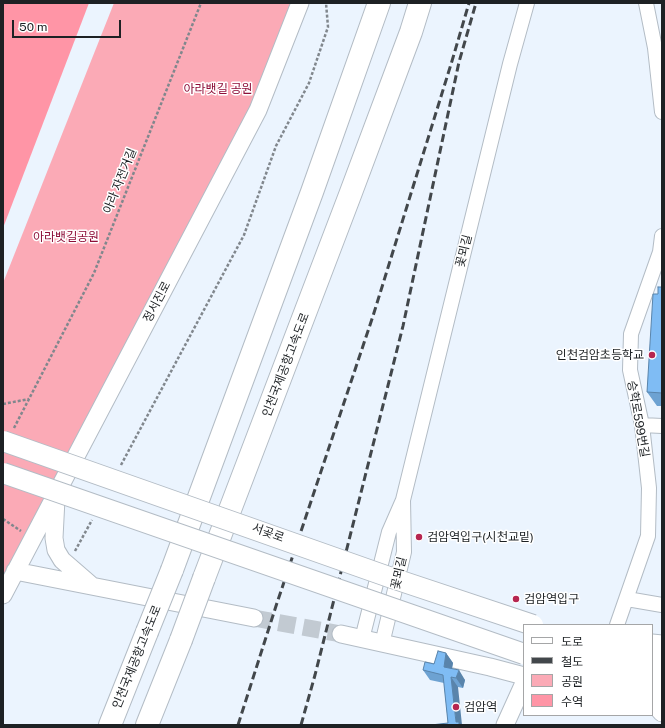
<!DOCTYPE html>
<meta charset="utf-8">
<style>
body{margin:0}
#map{position:relative;width:665px;height:728px;overflow:hidden;background:#ebf4fe;font-family:"Public Sans","Noto Sans KR",sans-serif}
canvas{display:block}
.frame{position:absolute;inset:0;border:4px solid #1d2124;pointer-events:none}
.legend{position:absolute;left:523px;top:624px;width:130px;height:92px;box-sizing:border-box;background:#fff;border:1px solid #a5a6a7;margin:0;padding:5px 7px;list-style:none;font-size:12px;color:#1d2124}
.legend li{display:flex;align-items:center;gap:8px;height:20px}
.legend b{width:20px;border:1px solid #a5a6a7}
.scale{position:absolute;left:12px;top:20px;width:109px;height:18px;box-sizing:border-box;border:2px solid #1d2124;border-top:0;padding-left:5px;font-size:12px;line-height:14px;white-space:nowrap;color:#1d2124;-webkit-text-stroke:3px #fff;paint-order:stroke}
</style>
<div id="map">
<canvas width="665" height="728"></canvas>
<div class="frame"></div>
<ul class="legend">
<li><b style="height:5px;background:#fff"></b>도로</li>
<li><b style="height:5px;background:#42474b"></b>철도</li>
<li><b style="height:11px;background:#fbaab6"></b>공원</li>
<li><b style="height:11px;background:#ff95a6"></b>수역</li>
</ul>
<div class="scale">50 m</div>
</div>
<script>
const c = document.querySelector('canvas').getContext('2d');
c.lineJoin = 'round';
function paint(path, color) { c.fillStyle = color; c.fill(path, 'evenodd'); }
const toPath = rows => new Path2D(rows.map(r => 'M' + r).join(''));
function trace(path, color, width, dash) { c.strokeStyle = color; c.lineWidth = width; c.lineCap = dash ? 'butt' : 'round'; c.setLineDash(dash || []); c.stroke(path); }
function label(font, color, halo, rows, align = 'center') {
  c.font = font + ' "Public Sans","Noto Sans KR",sans-serif'; c.lineWidth = 3; c.setLineDash([]); c.textBaseline = 'middle'; c.strokeStyle = halo; c.fillStyle = color; for (const [text, x, y, turn = 0] of rows) {
    c.save(); c.translate(x, y); c.rotate((+turn || 0) * Math.PI / 180); c.textAlign = isNaN(turn) ? turn : align; if (halo) c.strokeText(text, 0, 0); c.fillText(text, 0, 0); c.restore();
  }
}
paint(toPath([
 [114,3,300,3,258,110,3,595,3,283]
]), '#fbaab6');
paint(toPath([
 [3,3,89,3,3,228]
]), '#ff95a6');
trace(toPath([
 [254,618,341,634]
]), '#c2cad2', 17, [17, 8]);
const minor = toPath([
 [646,3,655,48,662,112],
 [642,425,662,426],
 [403,500,510,64,527,3],
 [627,599,662,605],
 [617,625,648,536,649,488,642,425,630,370,631,334,660,252,662,236],
 [362,639,389,532,403,500,404,552,382,644]
]);
const tertiary = toPath([
 [56,499,54,538,56,550,62,560,92,586],
 [15,571,254,618],
 [3,595,258,110,300,3],
 [341,634,490,667,524,676],
 [652,643,662,644],
 [652,681,653,676,662,665],
 [652,699,653,703,662,713],
 [505,725,524,683]
]);
const secondary = toPath([
 [652,659,662,661],
 [652,688,662,690]
]);
const motorway = toPath([
 [172,570,312,192,379,3],
 [204,578,350,195,411,32,420,3],
 [110,725,147,632],
 [147,725,181,640]
]);
trace(minor, '#b3bcc5', 16);
trace(tertiary, '#b3bcc5', 19);
trace(secondary, '#b3bcc5', 22);
trace(motorway, '#b3bcc5', 24);
trace(toPath([
 [3,404,29,399],
 [14,428,94,273,201,3],
 [121,465,244,235,276,146,309,83,328,27,326,3],
 [3,519,21,531],
 [75,551,92,520]
]), '#81878d', 2.5, [3, 2]);
trace(minor, '#fff', 14);
trace(tertiary, '#fff', 17);
trace(secondary, '#fff', 20);
trace(motorway, '#fff', 22);
trace(toPath([
 [238,725,276,606,373,316,452,61,469,3],
 [301,725,315,675,403,326,459,62,476,3]
]), '#42474b', 3, [8, 4]);
const secondaryBridge = toPath([
 [3,441,389,577,533,625],
 [3,473,524,654]
]);
const motorwayBridge = toPath([
 [147,632,172,570],
 [181,640,204,578]
]);
trace(secondaryBridge, '#b3bcc5', 22, []);
trace(motorwayBridge, '#b3bcc5', 24, []);
trace(secondaryBridge, '#fff', 20);
trace(motorwayBridge, '#fff', 22);
paint(toPath([
 [662,287,662,406,657,406,647,392],
 [446,653,453,663,452,669,465,680,463,688,458,687,448,723,444,683,430,680,423,670,434,664]
]), '#6da2d2');
paint(toPath([
 [446,653,453,663,450,676,444,667],
 [459,670,465,680,463,688,456,678],
 [451,677,458,687,462,725,458,725,456,722]
]), '#5984ab');
const building = toPath([
 [658,287,662,287,662,393,647,392,653,294,658,294,658,287],
 [438,651,446,653,444,667,459,670,456,678,451,677,456,722,459,722,459,725,431,725,448,723,443,675,423,670,425,662,434,664,438,651]
]);
paint(building, '#7fbcf4');
trace(building, '#5984ab', 1);
for (const [x, y, r, color] of [
 [652,355,4,"#b62550"],
 [419,537,4,"#b62550"],
 [516,599,4,"#b62550"],
 [456,707,4,"#b62550"]
]) { const dot = new Path2D(); dot.arc(x, y, r, 0, 2 * Math.PI); c.fillStyle = color; c.fill(dot); trace(dot, '#fff', 1.5); }
label('12px', '#8d0e38', '#fff', [
 ["아라뱃길 공원",218,89],
 ["아라뱃길공원",66,237]
]);
label('12px', '#1d2124', '#fff', [
 ["아라 자전거길",120,181,-68],
 ["꽃뫼길",464,251,-76],
 ["정서진로",157,302,-62],
 ["인천국제공항고속도로",286,365,-69],
 ["승학로599번길",638,419,80],
 ["서곶로",268,533,20],
 ["꽃뫼길",399,573,-77],
 ["인천국제공항고속도로",137,657,-68]
]);
label('12px', '#1d2124', '#fff', [
 ["인천검암초등학교",644,355,"right"],
 ["검암역입구(시천교밑)",427,537],
 ["검암역입구",524,599],
 ["검암역",464,707]
], 'left');
</script>
